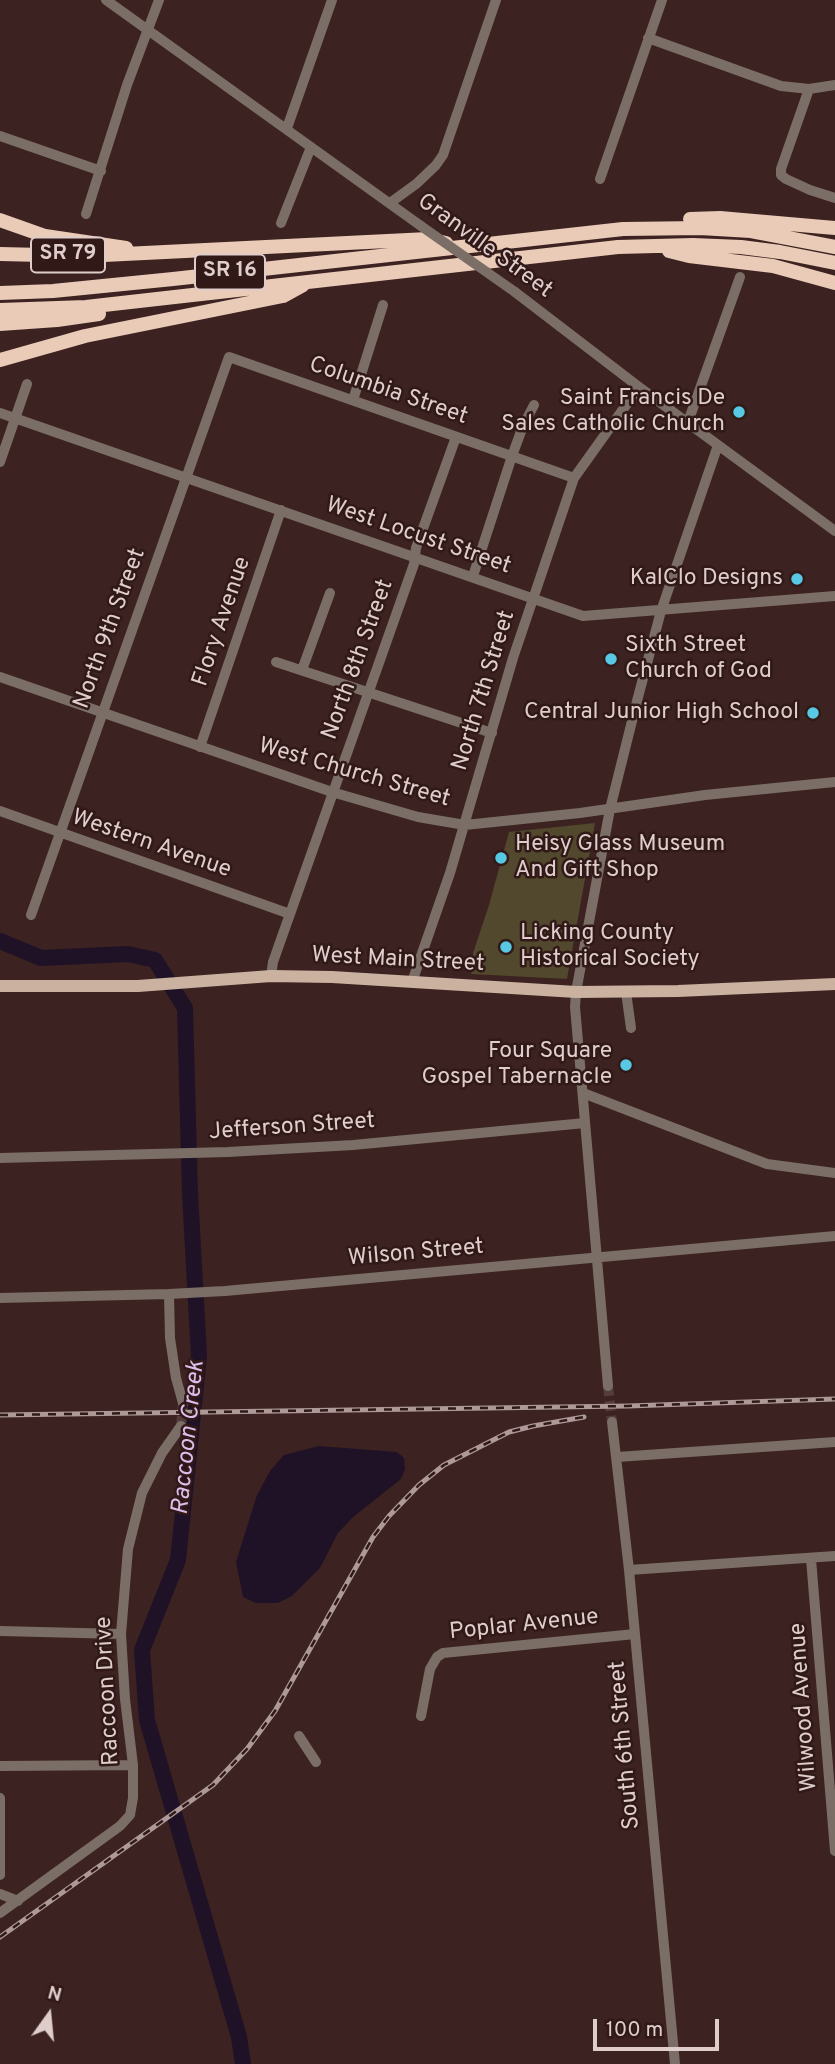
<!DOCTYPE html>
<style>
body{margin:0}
#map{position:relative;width:835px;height:2064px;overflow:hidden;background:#3c2221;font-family:Overpass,sans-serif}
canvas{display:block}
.north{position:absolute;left:14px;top:1980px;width:70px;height:70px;-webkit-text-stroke:5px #311918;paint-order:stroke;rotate:15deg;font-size:19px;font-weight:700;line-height:28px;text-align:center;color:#dfcdcc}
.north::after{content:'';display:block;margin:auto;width:24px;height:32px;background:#dfcdcc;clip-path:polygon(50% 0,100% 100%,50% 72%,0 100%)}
.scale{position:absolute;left:593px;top:2019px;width:126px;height:32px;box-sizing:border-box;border:4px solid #dfcdcc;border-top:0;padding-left:9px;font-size:21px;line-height:24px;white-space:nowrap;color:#dfcdcc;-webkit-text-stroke:5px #311918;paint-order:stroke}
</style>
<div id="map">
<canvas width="835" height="2064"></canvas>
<div class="north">N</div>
<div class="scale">100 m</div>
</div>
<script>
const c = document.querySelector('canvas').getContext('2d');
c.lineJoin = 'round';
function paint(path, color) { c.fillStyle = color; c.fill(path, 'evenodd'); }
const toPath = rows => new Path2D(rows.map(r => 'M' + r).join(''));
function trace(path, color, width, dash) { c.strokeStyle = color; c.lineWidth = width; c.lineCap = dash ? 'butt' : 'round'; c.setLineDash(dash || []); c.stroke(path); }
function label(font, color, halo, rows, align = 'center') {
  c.font = font + ' Overpass,sans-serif'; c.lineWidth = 5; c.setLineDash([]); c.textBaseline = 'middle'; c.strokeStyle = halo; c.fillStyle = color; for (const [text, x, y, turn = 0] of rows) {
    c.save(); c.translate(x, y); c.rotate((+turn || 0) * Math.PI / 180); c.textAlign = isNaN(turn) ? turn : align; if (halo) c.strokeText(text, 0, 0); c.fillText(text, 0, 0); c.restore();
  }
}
paint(toPath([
 [595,823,567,979,471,974,473,953,489,905,509,832]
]), '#52482d');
paint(toPath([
 [319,1446,397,1452,404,1458,405,1469,401,1479,352,1518,338,1533,320,1568,292,1596,278,1603,256,1603,243,1597,236,1562,257,1495,270,1471,284,1455]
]), '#201226');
trace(toPath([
 [0,941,41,958,128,954,155,960,185,1008,190,1194,199,1356,178,1560,142,1650,147,1720,239,2037,243,2064]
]), '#201226', 16);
trace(toPath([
 [608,1386,612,1422],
 [181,1426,183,1403]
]), '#543c3b', 10, [10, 5]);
trace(toPath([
 [106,0,421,226],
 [648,38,781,86,809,89,835,85],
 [809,89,781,169,781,175,786,179,810,190,835,198],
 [287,128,332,0],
 [0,136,101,171],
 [600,179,662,0],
 [390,203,416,184,436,165,443,155,496,0],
 [86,214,127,85,159,0],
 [281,223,311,147],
 [515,292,639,387,835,531],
 [353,400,383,305],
 [0,413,583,616,835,596],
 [688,422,740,277],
 [0,462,27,384],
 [473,576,512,456,523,426,534,405],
 [276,662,492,733],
 [302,670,330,593],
 [0,677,332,792,418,817,465,825,580,813,705,795,835,782],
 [200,747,281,510],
 [0,811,290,914],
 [31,915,229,357,574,478],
 [271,976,273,962,414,564,416,548,456,437],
 [412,982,450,873,513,658,574,478,639,387],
 [626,992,631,1028],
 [583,1093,767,1164,835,1173],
 [0,1158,228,1152,353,1145,585,1123],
 [169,1294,170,1338,176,1378,183,1403],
 [0,1298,169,1294,225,1291,835,1236],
 [608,1386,575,1007,576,992,610,809,637,701,661,611,718,445],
 [612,1422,629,1570,675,2064],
 [617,1457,835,1442],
 [811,1559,835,1851],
 [629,1570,835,1556],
 [0,1631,121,1634],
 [421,1716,430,1669,437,1657,443,1653,635,1634],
 [299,1736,316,1762],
 [0,1766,133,1765],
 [0,1798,0,1875],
 [0,1894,18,1901],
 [0,1913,120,1826,130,1815,133,1798,133,1765,125,1699,121,1634,128,1549,142,1493,162,1453,181,1426]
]), '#7a6e66', 10);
trace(toPath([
 [0,986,138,986,271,976,332,977,576,992,678,991,835,984]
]), '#cab1a0', 12);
trace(toPath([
 [690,219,720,218,835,228],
 [0,220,45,236,126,248],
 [669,251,689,256,773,266,835,283],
 [0,254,84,256,428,239,446,243],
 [0,293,53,291,173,279,623,229,700,228,751,231,835,247],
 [0,310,86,307,618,247,693,245,741,247,780,252,835,263],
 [0,324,57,320,99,314],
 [0,360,85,336,283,296,303,285]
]), '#eacbb7', 14);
const rail = toPath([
 [0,1415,628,1406,835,1399],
 [0,1937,213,1785,247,1749,275,1711,373,1537,389,1516,419,1485,444,1465,509,1432,533,1426,584,1417]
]);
trace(rail, '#ad9998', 5);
trace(rail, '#311918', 2.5, [8]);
trace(toPath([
 [421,226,515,292]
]), '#7a6e66', 10);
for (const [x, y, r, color] of [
 [739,412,7,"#57c9e3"],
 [797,579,7,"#57c9e3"],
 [611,659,7,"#57c9e3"],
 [813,713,7,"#57c9e3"],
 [501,858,7,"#57c9e3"],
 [506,947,7,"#57c9e3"],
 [626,1065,7,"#57c9e3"]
]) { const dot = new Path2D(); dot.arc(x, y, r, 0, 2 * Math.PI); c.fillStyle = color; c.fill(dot); trace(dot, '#311918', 2.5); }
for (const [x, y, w] of [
 [68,255,74],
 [230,272,70]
]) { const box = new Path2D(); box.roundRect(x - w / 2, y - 17.5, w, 35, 5); c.fillStyle = '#311918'; c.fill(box); trace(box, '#dfcdcc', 2); }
label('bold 21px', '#dfcdcc', null, [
 ["SR 79",68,255],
 ["SR 16",230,272]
]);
label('23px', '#dfcdcc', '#311918', [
 ["Granville Street",484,247,36],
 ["Columbia Street",388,392,19],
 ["West Locust Street",418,537,19],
 ["Flory Avenue",223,622,-71],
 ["North 9th Street",111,629,-70],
 ["North 8th Street",359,660,-70],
 ["North 7th Street",485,691,-73],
 ["West Church Street",354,774,16],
 ["Western Avenue",151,845,19],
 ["West Main Street",398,961,3],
 ["Jefferson Street",292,1128,-4],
 ["Wilson Street",416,1254,-5],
 ["Poplar Avenue",524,1626,-6],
 ["Raccoon Drive",109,1691,-93],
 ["Wilwood Avenue",805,1707,-94],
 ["South 6th Street",626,1745,-95]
]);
label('23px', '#dfcdcc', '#311918', [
 ["Saint Francis De",725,399],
 ["Sales Catholic Church",725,425],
 ["KalClo Designs",783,579],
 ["Sixth Street",625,646,"left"],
 ["Church of God",625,672,"left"],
 ["Central Junior High School",799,713],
 ["Heisy Glass Museum",515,845,"left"],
 ["And Gift Shop",515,871,"left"],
 ["Licking County",520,934,"left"],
 ["Historical Society",520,960,"left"],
 ["Four Square",612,1052],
 ["Gospel Tabernacle",612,1078]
], 'right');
label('italic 24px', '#ddbdec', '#311918', [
 ["Raccoon Creek",190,1438,-84]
]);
</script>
